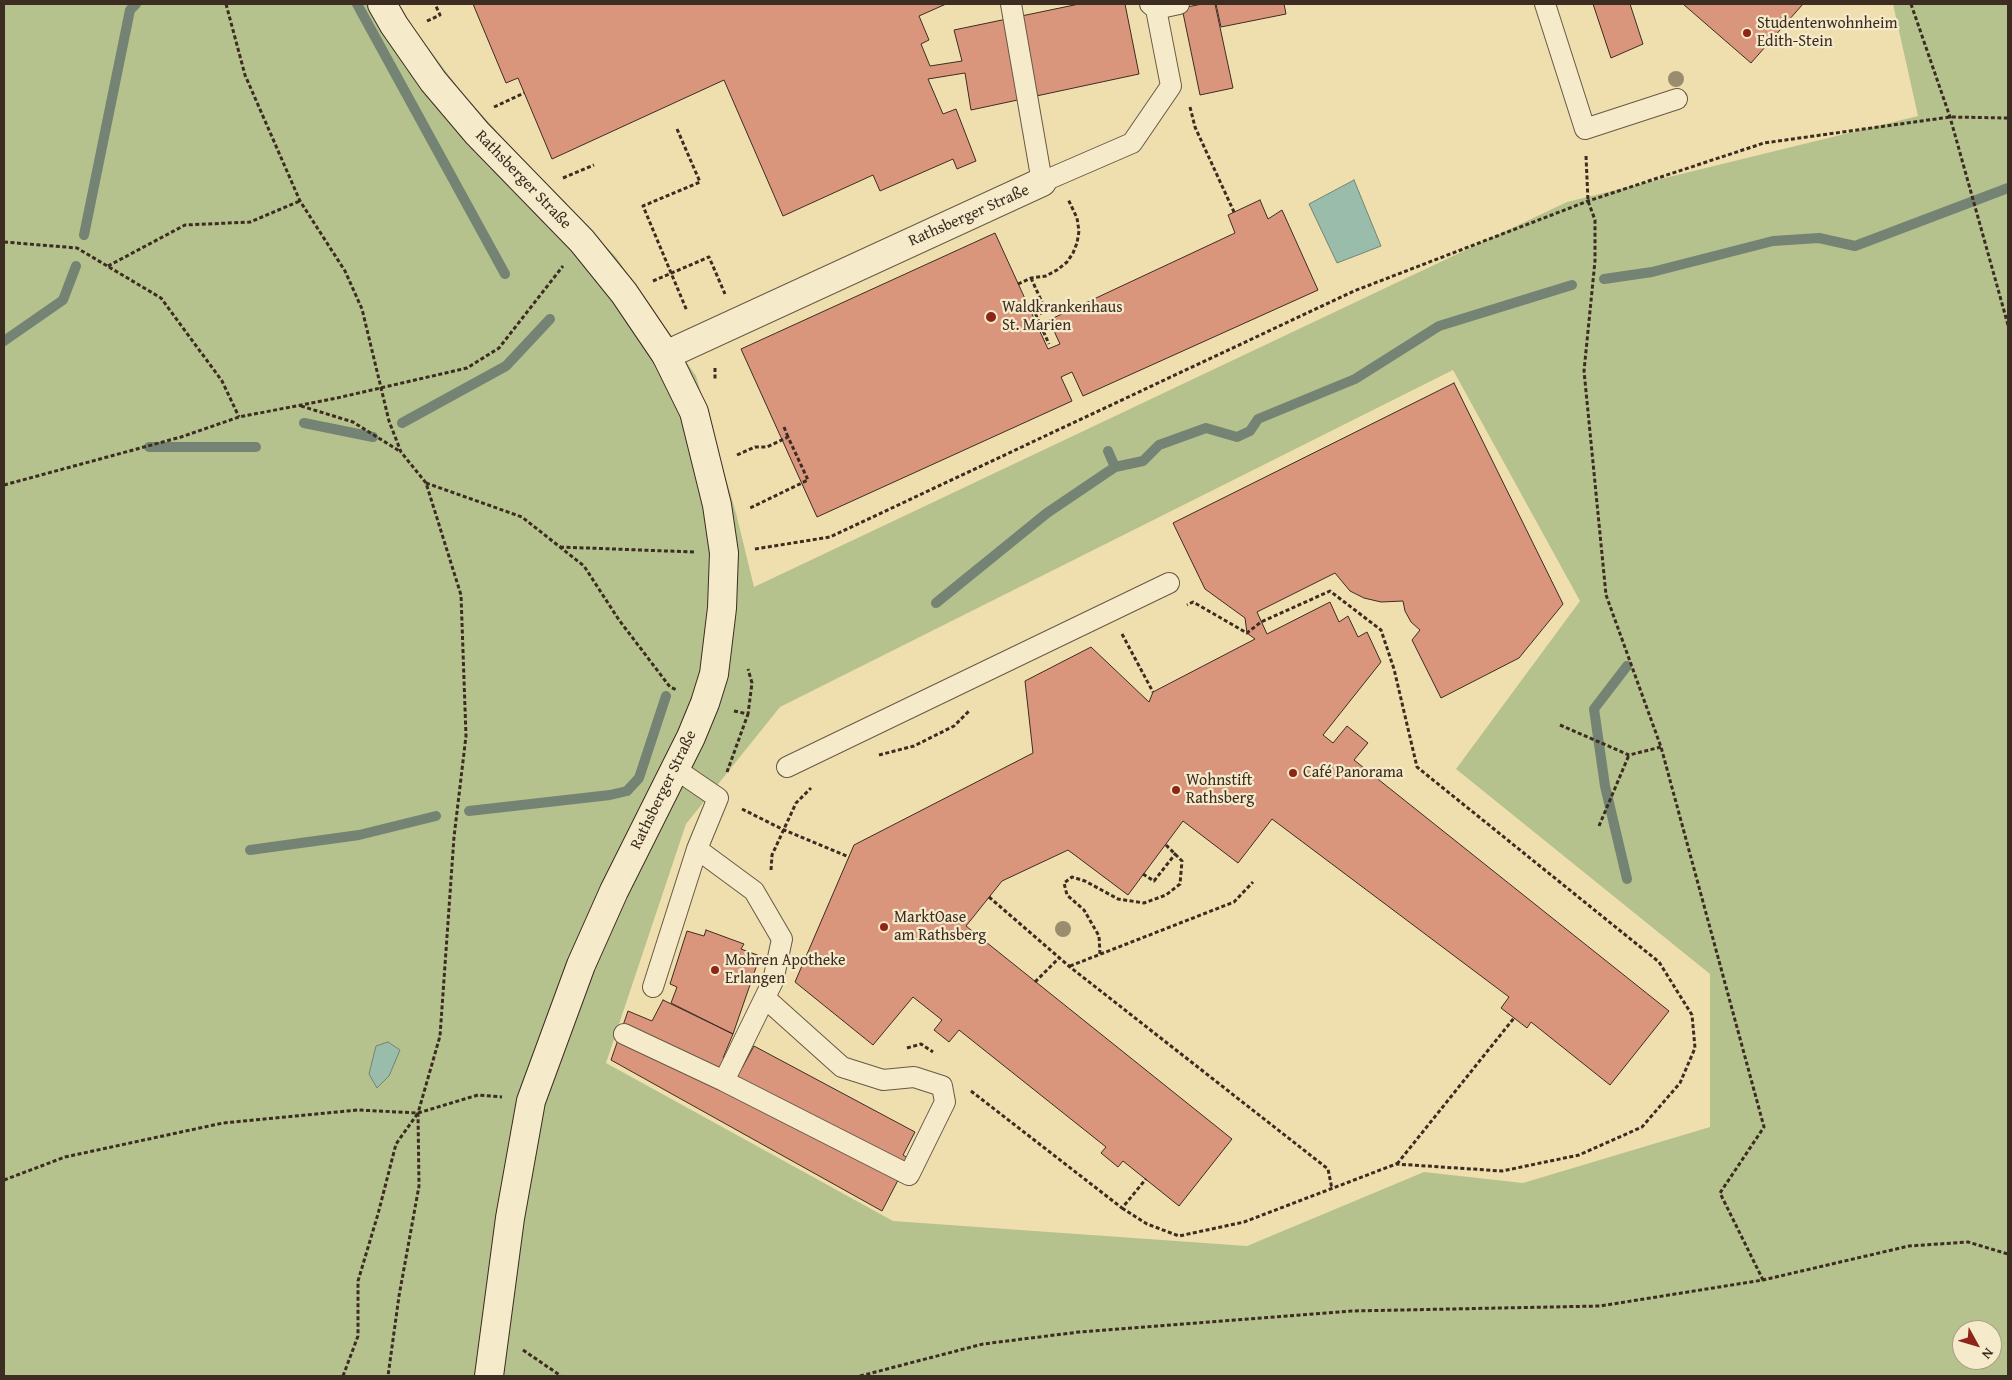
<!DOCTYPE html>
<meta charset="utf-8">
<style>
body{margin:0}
#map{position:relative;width:2012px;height:1380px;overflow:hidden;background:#f0dfae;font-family:"Gentium Book Plus",serif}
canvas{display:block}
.frame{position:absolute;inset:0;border:5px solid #3c2c22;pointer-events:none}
.north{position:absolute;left:1952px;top:1320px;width:50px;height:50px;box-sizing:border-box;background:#f5eaca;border:1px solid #ab9e87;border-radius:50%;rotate:129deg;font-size:14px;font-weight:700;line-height:20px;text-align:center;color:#3c2c22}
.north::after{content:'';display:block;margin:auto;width:18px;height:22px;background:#8f2418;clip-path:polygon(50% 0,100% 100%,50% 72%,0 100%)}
</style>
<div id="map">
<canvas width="2012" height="1380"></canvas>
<div class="frame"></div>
<div class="north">N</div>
</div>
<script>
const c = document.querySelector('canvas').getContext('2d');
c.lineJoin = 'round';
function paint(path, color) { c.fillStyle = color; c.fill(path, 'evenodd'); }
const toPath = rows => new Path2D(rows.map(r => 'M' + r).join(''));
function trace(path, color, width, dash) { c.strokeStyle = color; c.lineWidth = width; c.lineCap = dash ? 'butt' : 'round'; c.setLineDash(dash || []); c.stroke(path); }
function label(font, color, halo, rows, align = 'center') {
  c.font = font + ' "Gentium Book Plus",serif'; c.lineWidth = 4.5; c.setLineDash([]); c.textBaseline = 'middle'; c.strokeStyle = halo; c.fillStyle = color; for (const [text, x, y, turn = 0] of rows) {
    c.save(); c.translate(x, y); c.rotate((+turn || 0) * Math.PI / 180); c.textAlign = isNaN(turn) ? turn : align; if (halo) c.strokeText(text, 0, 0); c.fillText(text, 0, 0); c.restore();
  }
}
paint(toPath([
 [4,4,399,4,412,26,462,93,556,196,616,257,696,376,736,513,754,587,1567,202,1918,116,1893,4,2008,4,2008,1376,4,1376],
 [1453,370,1580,601,1456,769,1710,974,1710,1127,1523,1183,1424,1172,1247,1246,893,1221,606,1063,686,824,780,707],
 [1962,1330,1992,1330,1992,1360,1962,1360]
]), '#b6c28d');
const water = toPath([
 [1354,180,1381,246,1337,263,1309,204,1354,180],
 [388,1042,400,1050,389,1076,377,1088,369,1074,376,1046,388,1042]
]);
paint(water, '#9abdab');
trace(water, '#748374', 1);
trace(toPath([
 [357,4,505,274],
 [84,235,130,10,136,4],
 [1604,279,1652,272,1773,241,1819,238,1855,246,2008,188],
 [4,341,63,300,76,266],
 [304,423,373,437],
 [402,423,506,366,550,319],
 [149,447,256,447],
 [1108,451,1115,467],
 [936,603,1047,513,1115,467,1143,461,1159,445,1206,428,1237,437,1250,431,1258,419,1355,379,1439,326,1572,285],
 [469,811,610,795,627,791,639,778,666,696],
 [250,850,359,835,436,816],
 [1627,879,1605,786,1594,709,1627,666]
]), '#748374', 10);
const building = toPath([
 [473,4,946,4,919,16,929,40,921,44,930,66,962,61,954,30,1079,4,1125,4,1139,74,971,110,965,73,928,79,943,114,956,109,976,161,957,169,953,159,880,191,873,175,783,216,724,80,552,159,518,78,506,83,473,4],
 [1202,4,1215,4,1233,88,1200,95,1182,8,1202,4],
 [1216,4,1284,4,1286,14,1221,27,1216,4],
 [1593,4,1630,4,1643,44,1611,58,1593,4],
 [1683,4,1803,4,1751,63,1683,4],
 [1260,200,1268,219,1282,210,1318,290,1083,396,1072,372,1061,377,1072,401,817,517,741,349,995,233,1048,349,1060,344,1049,320,1235,233,1228,215,1260,200],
 [1454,383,1563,604,1519,658,1441,698,1412,640,1420,630,1411,622,1405,611,1403,601,1381,602,1364,598,1350,591,1335,573,1257,612,1267,634,1330,602,1339,622,1348,616,1358,637,1367,632,1381,662,1323,735,1333,743,1347,726,1368,743,1354,760,1669,1011,1610,1085,1531,1022,1527,1028,1501,1008,1509,997,1272,819,1238,863,1183,821,1128,895,1068,850,1002,881,966,926,1232,1139,1179,1206,1123,1161,1118,1167,1101,1153,1106,1147,959,1030,949,1042,934,1030,942,1020,913,997,873,1045,795,982,854,845,1033,753,1025,681,1091,647,1149,702,1153,692,1255,639,1247,633,1245,618,1205,589,1173,523,1454,383],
 [706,930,744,944,741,949,760,956,733,1034,671,1003,677,987,670,984,687,931,704,936,706,930],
 [663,1000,733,1034,723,1058,742,1068,754,1046,915,1132,903,1155,909,1159,882,1211,611,1060,628,1011,652,1021,663,1000]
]);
paint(building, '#da967d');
trace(building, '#3c2c22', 1);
const lane = toPath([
 [1011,4,1042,182,1132,143,1171,86,1156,9,1150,4],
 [1545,4,1585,129,1677,99],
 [1156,9,1179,4],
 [787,767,1169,583],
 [674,768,718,798,697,849,754,891,782,939,773,981,724,1081],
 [653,987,697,849],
 [624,1034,724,1081,909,1175,945,1102,942,1086,914,1077,883,1080,842,1067,765,998]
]);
const street = toPath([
 [666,355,1042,182]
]);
const secondary = toPath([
 [382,4,394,25,433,81,477,133,582,241,624,293,666,355,694,412,717,505,724,553,722,608,714,674,705,703,691,737,614,891,581,965,531,1101,510,1218,489,1376]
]);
trace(lane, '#695945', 22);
trace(street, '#695945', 30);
trace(secondary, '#3c2c22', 30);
trace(toPath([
 [226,4,245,75,300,201,345,271,362,309,389,421,401,452,426,483,461,595,466,736,454,837,440,1036,418,1113,419,1186,399,1296,388,1376],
 [1911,4,1950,117,2008,325],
 [427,21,440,15,435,4],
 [494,107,524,93],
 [1190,107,1195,127,1234,212],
 [677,129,700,182,643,206,687,311],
 [1586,156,1588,201,1595,220,1595,261,1584,371,1606,595,1661,747,1764,1127,1720,1193,1763,1280],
 [563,178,594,165],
 [4,242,77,248,161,298,222,381,239,417],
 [108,266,185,225,250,222,300,201],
 [1031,278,1046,311,1036,315,1049,344],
 [653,281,709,257,725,294],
 [1018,284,1031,278,1046,276,1057,270,1067,262,1073,253,1077,243,1079,231,1077,218,1068,199],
 [715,368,715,381],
 [301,406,353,422,401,452],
 [784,427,788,437],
 [737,455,755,447,767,447,788,437,808,480,748,509],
 [426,483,522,517,584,566,619,620,670,687,677,690],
 [4,485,181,437,239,417,337,398,467,368,499,348,563,266],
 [560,547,694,552],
 [755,549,830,537,1354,291,1588,201,1764,143,1950,117,2008,118],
 [1122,634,1153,692],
 [734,711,748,714,752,683,748,669],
 [1560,725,1629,755,1661,747],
 [879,755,914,746,954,726,969,711],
 [727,772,748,714],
 [742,809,784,830,849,857],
 [1599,826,1629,755],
 [771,870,772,855,796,803,811,788],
 [1143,874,1154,881,1176,853],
 [989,897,1070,967,1328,1169,1332,1189],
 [1100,954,1099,936,1084,910,1067,895,1064,883,1072,877,1085,881,1118,899,1144,903,1166,895,1180,884,1182,861,1166,845],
 [1070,966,1234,902,1253,882],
 [1035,982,1059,958],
 [907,1048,921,1044,933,1052],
 [971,1091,1122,1208,1146,1179],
 [1397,1164,1514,1018],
 [4,1180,65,1157,223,1123,358,1110,418,1113,478,1095,502,1097],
 [1122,1208,1147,1224,1179,1236,1244,1222,1396,1164,1502,1171,1579,1155,1642,1127,1680,1083,1695,1048,1692,1015,1659,962,1417,767,1394,669,1381,630,1330,591,1261,622,1247,633,1193,602,1187,605],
 [523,1350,561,1376],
 [343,1376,358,1336,358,1281,378,1214,396,1144,418,1113],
 [860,1376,983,1344,1079,1332,1352,1311,1600,1306,1763,1280,1909,1246,1968,1242,2008,1254]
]), '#3c2c22', 3, [4, 2.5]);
trace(lane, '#f5eaca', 20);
trace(street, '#f5eaca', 28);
trace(secondary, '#f5eaca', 28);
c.fillStyle = '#9a8d6d';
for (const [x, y] of [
 [1676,79],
 [1063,929]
]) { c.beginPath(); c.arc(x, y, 8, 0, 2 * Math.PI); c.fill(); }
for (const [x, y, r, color] of [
 [1747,33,5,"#8f2418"],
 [991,317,6,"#8f2418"],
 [1293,773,5,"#8f2418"],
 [1176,790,5,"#8f2418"],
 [884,927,5,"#8f2418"],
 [715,970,5,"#8f2418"]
]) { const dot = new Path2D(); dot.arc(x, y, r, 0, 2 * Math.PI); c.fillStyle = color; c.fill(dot); trace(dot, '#f5eaca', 2); }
label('16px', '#3c2c22', '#f5eaca', [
 ["Studentenwohnheim",1757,24],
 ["Edith-Stein",1757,42],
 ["Waldkrankenhaus",1002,308],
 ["St. Marien",1002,326],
 ["Café Panorama",1303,773],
 ["Wohnstift",1186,781],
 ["Rathsberg",1186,799],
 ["MarktOase",894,918],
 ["am Rathsberg",894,936],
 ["Mohren Apotheke",725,961],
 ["Erlangen",725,979]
], 'left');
label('16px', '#3c2c22', '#f5eaca', [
 ["Rathsberger Straße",523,180,46],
 ["Rathsberger Straße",969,216,-24],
 ["Rathsberger Straße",664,790,-64]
]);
</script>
